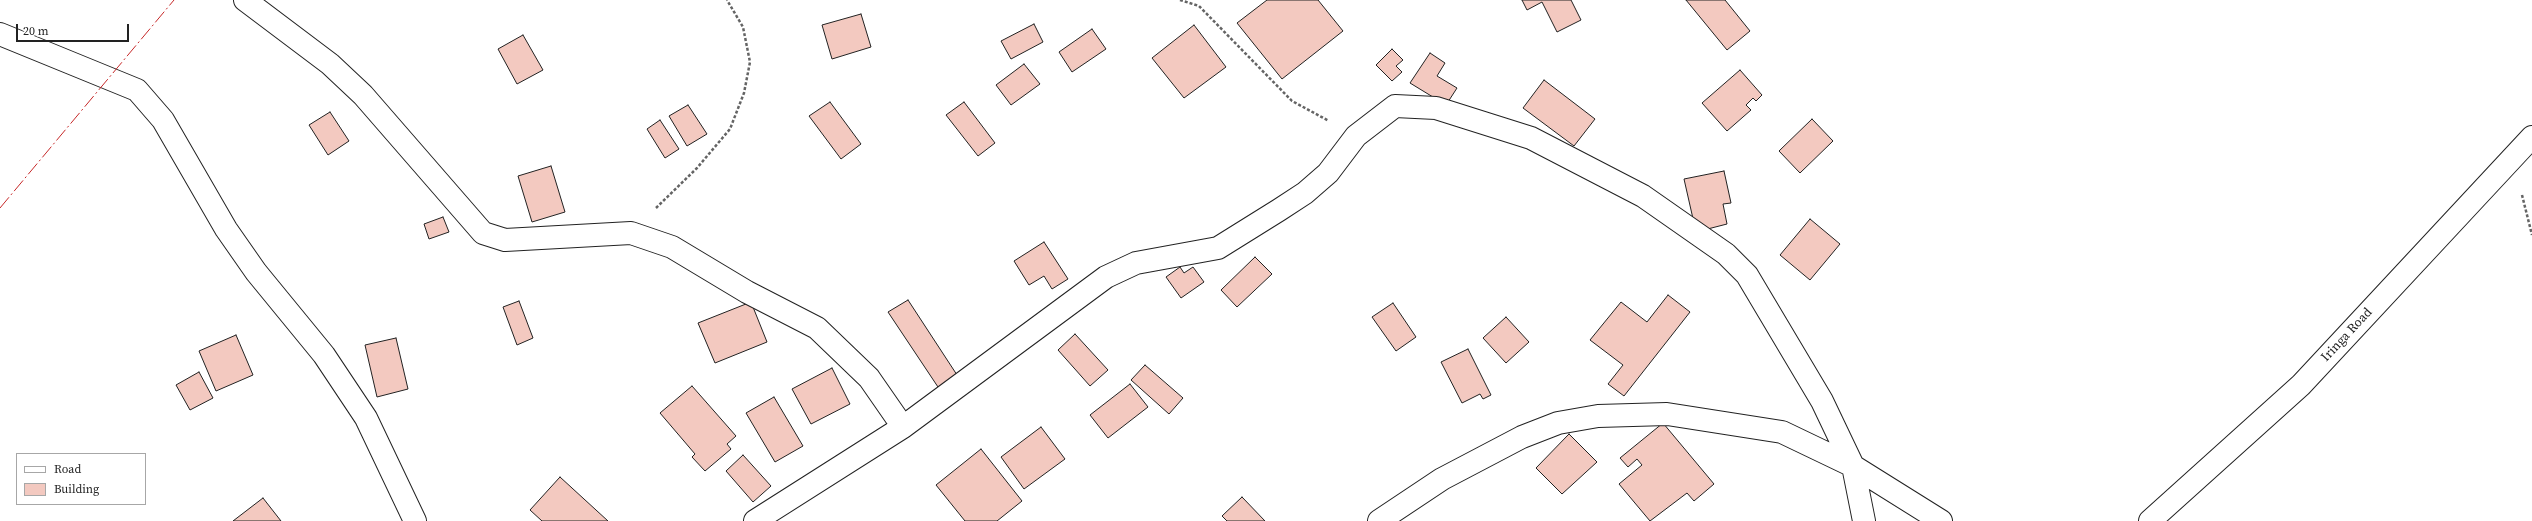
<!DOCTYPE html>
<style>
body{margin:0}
#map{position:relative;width:2532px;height:521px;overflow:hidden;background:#fff;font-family:"Source Serif 4",serif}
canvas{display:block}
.legend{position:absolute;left:16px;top:453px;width:130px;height:52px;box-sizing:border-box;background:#fff;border:1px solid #a7a7a7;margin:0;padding:5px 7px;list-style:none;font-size:12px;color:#222}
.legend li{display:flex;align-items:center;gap:8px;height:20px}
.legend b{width:20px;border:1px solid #a7a7a7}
.scale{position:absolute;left:16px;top:24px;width:113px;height:18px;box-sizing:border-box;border:2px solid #222;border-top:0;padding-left:5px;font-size:12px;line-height:14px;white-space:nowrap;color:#222;-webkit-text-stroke:3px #fff;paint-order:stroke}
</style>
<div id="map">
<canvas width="2532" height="521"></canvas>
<ul class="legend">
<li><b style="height:5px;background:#fff"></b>Road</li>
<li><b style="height:11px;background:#f3c9c0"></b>Building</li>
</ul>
<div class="scale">20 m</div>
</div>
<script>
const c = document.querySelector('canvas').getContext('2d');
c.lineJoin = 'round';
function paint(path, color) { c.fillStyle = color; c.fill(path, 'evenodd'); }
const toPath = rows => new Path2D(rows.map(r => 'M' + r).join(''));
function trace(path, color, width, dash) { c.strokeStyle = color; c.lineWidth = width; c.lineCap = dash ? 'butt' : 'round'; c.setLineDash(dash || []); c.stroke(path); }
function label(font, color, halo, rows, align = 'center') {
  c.font = font + ' "Source Serif 4",serif'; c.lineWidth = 3; c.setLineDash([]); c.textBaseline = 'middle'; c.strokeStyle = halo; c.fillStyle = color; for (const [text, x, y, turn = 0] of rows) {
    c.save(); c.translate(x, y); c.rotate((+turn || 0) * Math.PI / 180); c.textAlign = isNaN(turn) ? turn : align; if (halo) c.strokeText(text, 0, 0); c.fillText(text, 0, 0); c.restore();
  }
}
const building = toPath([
 [1267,0,1318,0,1343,31,1282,79,1237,23,1267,0],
 [1522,0,1571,0,1581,20,1557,32,1542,2,1527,10,1522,0],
 [1686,0,1725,0,1750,31,1727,50,1686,0],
 [861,14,871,47,832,59,822,25,861,14],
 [1034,24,1043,42,1011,59,1001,41,1034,24],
 [1194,25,1226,67,1184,98,1152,58,1194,25],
 [1092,29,1106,49,1072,72,1059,52,1092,29],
 [523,35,543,70,517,84,498,49,523,35],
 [1392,49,1403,60,1396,66,1402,72,1392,81,1376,65,1392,49],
 [1430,53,1445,63,1437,76,1457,88,1446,105,1410,83,1430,53],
 [1024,64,1040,84,1011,105,996,85,1024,64],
 [1740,70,1762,95,1756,101,1753,98,1746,105,1751,110,1727,131,1702,103,1740,70],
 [1544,80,1595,119,1574,146,1523,108,1544,80],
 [830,102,861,144,841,159,809,116,830,102],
 [964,102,995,143,978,156,946,115,964,102],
 [688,105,707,134,687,146,669,116,688,105],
 [330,112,349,141,328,155,309,125,330,112],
 [1812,119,1833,141,1800,173,1779,151,1812,119],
 [660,120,679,149,665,158,647,129,660,120],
 [551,166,565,212,532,222,518,176,551,166],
 [1724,171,1731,203,1723,204,1727,224,1696,232,1684,179,1724,171],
 [443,217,449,232,429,239,424,224,443,217],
 [1810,219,1840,244,1810,280,1780,255,1810,219],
 [1044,242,1068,279,1052,289,1044,276,1029,285,1014,261,1044,242],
 [1255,257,1272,274,1237,307,1221,290,1255,257],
 [1180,267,1184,273,1193,267,1204,282,1181,298,1166,277,1180,267],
 [1668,295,1690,312,1624,396,1608,384,1623,365,1590,340,1621,302,1647,322,1668,295],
 [908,300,959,378,940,390,888,312,908,300],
 [519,301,533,338,517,345,503,307,519,301],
 [751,302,767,342,715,363,698,323,751,302],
 [1393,303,1416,337,1396,351,1372,317,1393,303],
 [1506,317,1529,342,1506,363,1483,338,1506,317],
 [1075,334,1108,370,1090,386,1058,350,1075,334],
 [236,335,253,375,216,391,199,351,236,335],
 [396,338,408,389,377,397,365,345,396,338],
 [1468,349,1491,395,1483,399,1480,394,1462,403,1441,362,1468,349],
 [1145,365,1183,398,1169,414,1131,380,1145,365],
 [832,368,850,404,811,424,792,389,832,368],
 [199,372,213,398,190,410,176,385,199,372],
 [1130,384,1148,407,1108,438,1090,415,1130,384],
 [692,386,736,436,727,444,731,449,705,471,692,457,695,454,660,413,692,386],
 [774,397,803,446,775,462,746,413,774,397],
 [1663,423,1714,484,1694,501,1687,493,1650,521,1619,484,1642,465,1637,459,1628,467,1620,458,1663,423],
 [1041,427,1065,459,1024,489,1001,457,1041,427],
 [1569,434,1597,462,1562,494,1536,468,1569,434],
 [981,449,1022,501,997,521,965,521,936,485,981,449],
 [743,455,771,486,753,502,726,471,743,455],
 [560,477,608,521,542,521,530,510,560,477],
 [1242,497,1265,521,1227,521,1222,516,1242,497],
 [263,498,281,521,233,521,263,498]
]);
paint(building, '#f3c9c0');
trace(building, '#222', 1);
const minor = toPath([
 [245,0,330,64,363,95,483,233,505,240,631,233,672,247,747,292,817,328,869,378,903,427],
 [0,34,137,90,163,120,226,229,256,272,324,355,366,418,415,521],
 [755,521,903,427,1106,277,1136,263,1218,248,1279,210,1305,193,1328,173,1356,136,1395,106,1436,108,1531,138,1643,196,1726,254,1747,275,1822,401,1853,466,1864,521],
 [1379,521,1442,479,1522,437,1558,423,1598,416,1667,414,1782,432,1853,466,1941,521]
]);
const highway = toPath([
 [2150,521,2301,385,2532,137]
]);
trace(minor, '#222', 24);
trace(highway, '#222', 24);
trace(toPath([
 [1180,0,1199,6,1292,101,1329,121],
 [2522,195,2532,235],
 [656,208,697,168,730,129,744,93,750,62,743,27,727,0]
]), '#646464', 2.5, [3, 2]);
trace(minor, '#fff', 22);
trace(highway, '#fff', 22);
trace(toPath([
 [0,208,174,0]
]), '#c62828', 1, [14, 3, 2, 3]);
label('13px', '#222', '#fff', [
 ["Iringa Road",2347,335,-47]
]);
</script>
